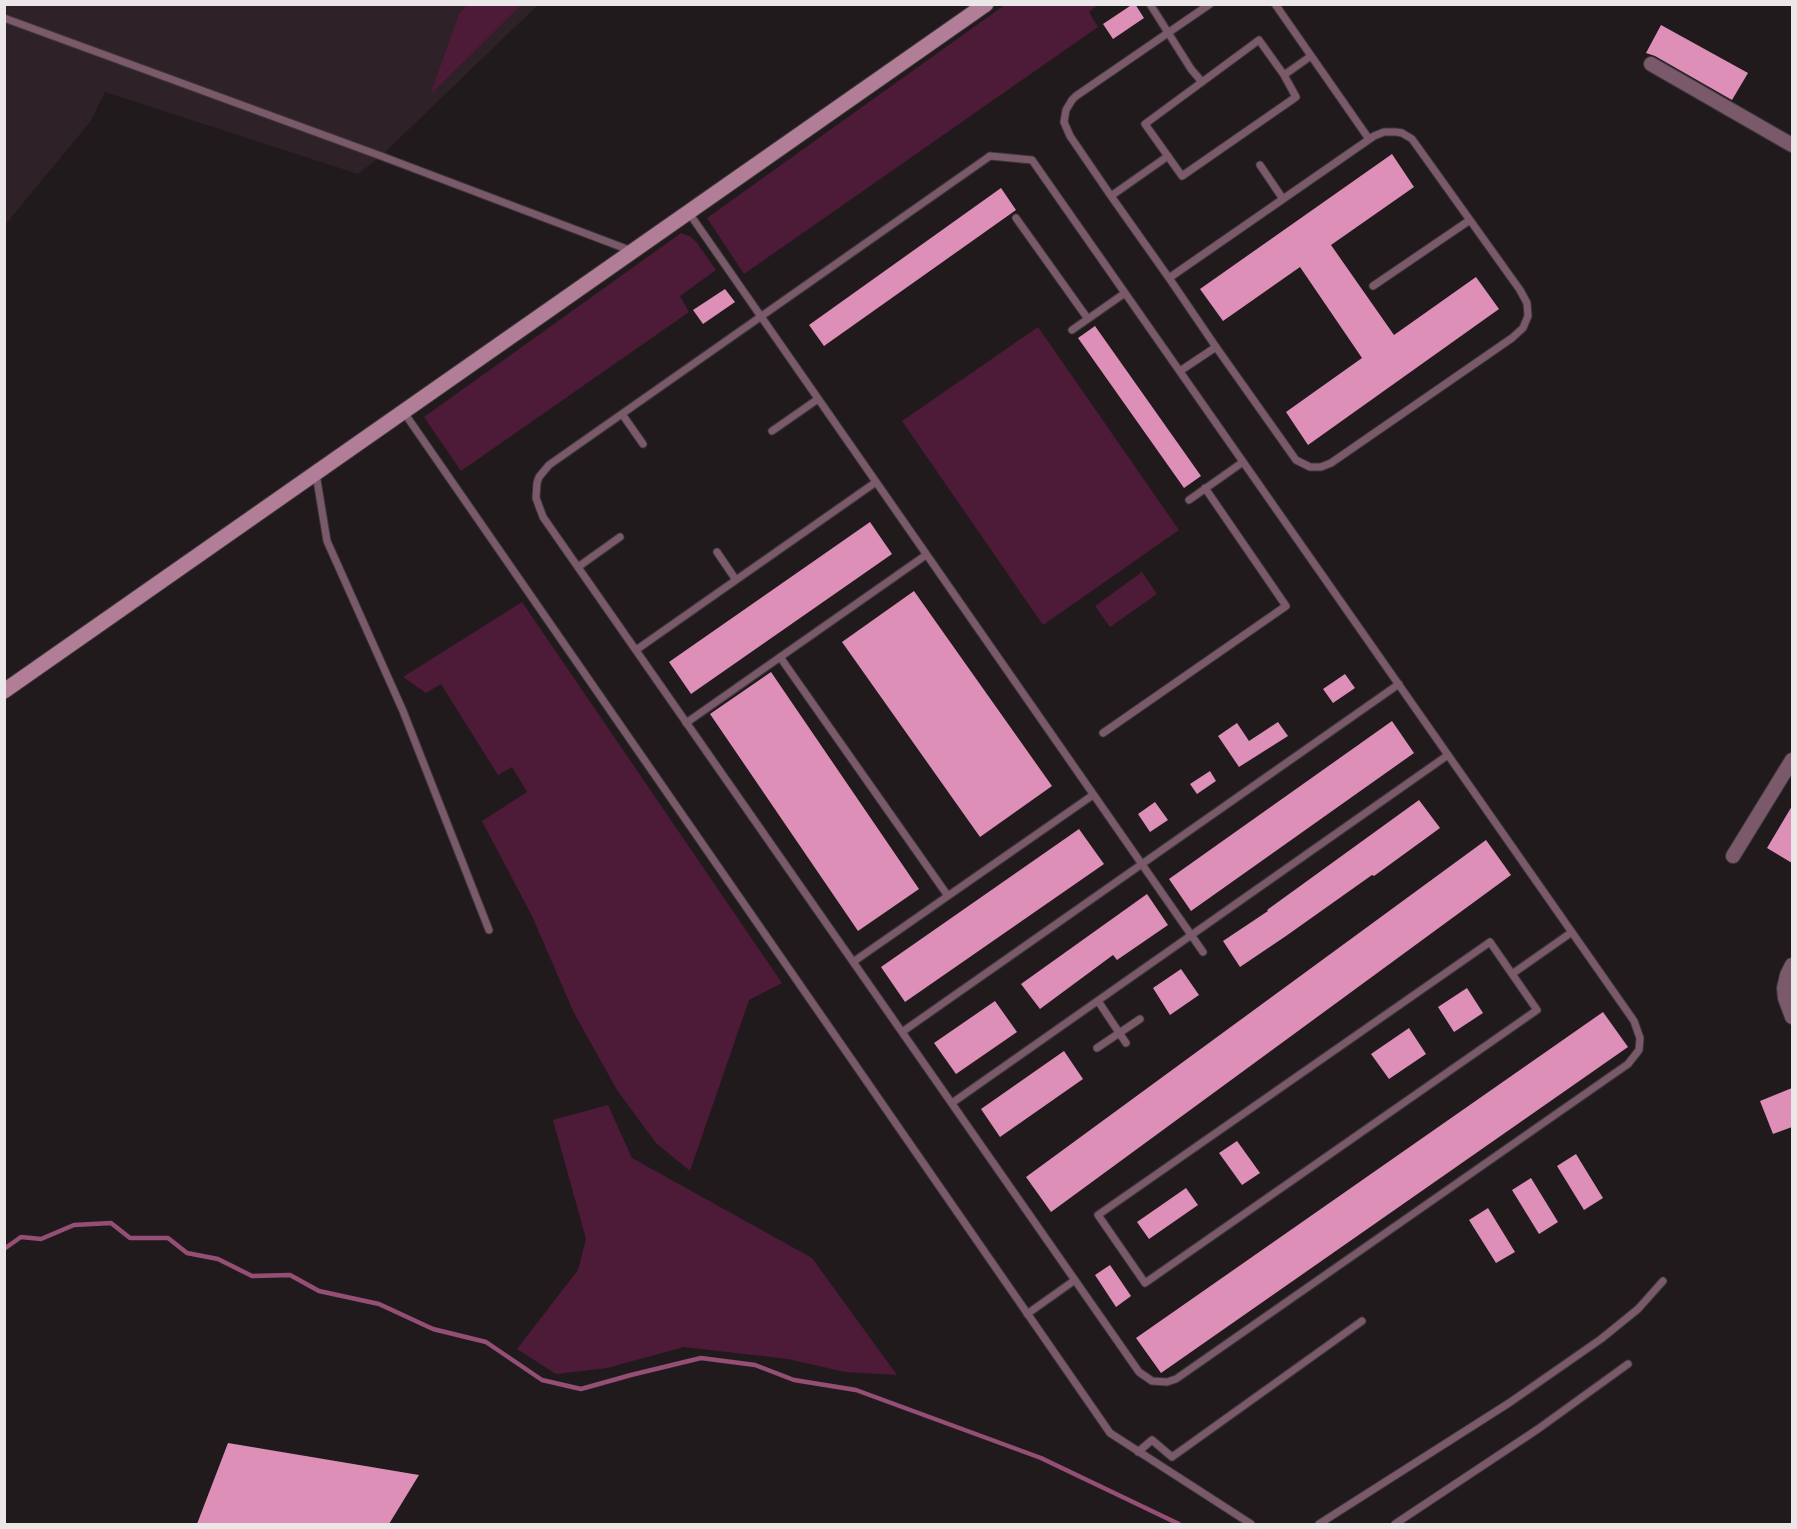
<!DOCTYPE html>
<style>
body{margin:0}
#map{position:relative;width:1797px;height:1529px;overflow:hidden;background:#211a1d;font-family:"Exo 2",sans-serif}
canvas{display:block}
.frame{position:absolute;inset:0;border:6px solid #ebe6e8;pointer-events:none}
</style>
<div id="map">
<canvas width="1797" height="1529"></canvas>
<div class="frame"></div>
</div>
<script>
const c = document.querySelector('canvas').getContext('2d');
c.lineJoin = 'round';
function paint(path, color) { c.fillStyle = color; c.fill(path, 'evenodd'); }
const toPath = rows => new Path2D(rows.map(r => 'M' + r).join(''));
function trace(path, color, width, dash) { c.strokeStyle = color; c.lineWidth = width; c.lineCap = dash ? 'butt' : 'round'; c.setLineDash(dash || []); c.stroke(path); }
paint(toPath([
 [5,5,538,5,381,156,358,174,105,92,90,122,5,225]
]), '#2e2127');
paint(toPath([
 [1006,4,1098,5,1089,12,1098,27,744,274,707,218],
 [467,5,521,5,430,95,459,14],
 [681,233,691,237,697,243,716,270,680,296,689,312,461,471,424,417],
 [1038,327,1179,530,1043,625,902,421],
 [1142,572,1157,594,1110,627,1095,606],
 [522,602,782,983,749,1000,690,1171,656,1143,617,1090,574,1013,532,916,482,821,527,792,512,767,498,775,441,684,426,693,403,677],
 [608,1105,632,1158,812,1258,897,1375,845,1372,788,1359,684,1347,607,1368,556,1374,517,1349,578,1270,586,1239,553,1120]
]), '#4d1a37');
trace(toPath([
 [4,1249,21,1237,41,1239,74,1225,111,1223,130,1238,168,1238,187,1253,218,1259,252,1276,290,1275,319,1291,379,1304,433,1329,486,1342,542,1380,581,1389,631,1375,701,1358,755,1365,794,1380,856,1390,1041,1458,1179,1524]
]), '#954e74', 4.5);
paint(toPath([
 [1133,4,1135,4,1144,18,1113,39,1103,24],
 [1661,25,1748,73,1732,100,1655,56,1646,53],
 [1392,154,1414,187,1331,245,1394,335,1476,277,1499,309,1308,445,1286,412,1362,358,1300,267,1223,321,1200,289],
 [1001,188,1016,210,824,346,809,325],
 [725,289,735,302,703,324,693,310],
 [1095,326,1201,476,1184,488,1078,338],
 [870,522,892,554,691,694,669,662],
 [914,591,1052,786,980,837,842,642],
 [771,672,919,889,858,931,710,714],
 [1345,674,1355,688,1333,703,1323,689],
 [1392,721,1414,753,1191,911,1169,879],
 [1278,722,1288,736,1239,767,1218,736,1237,723,1249,741],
 [1210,771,1216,781,1197,794,1190,784],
 [1419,800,1440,828,1374,876,1372,875,1286,936,1240,967,1223,941,1268,911,1267,910],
 [1155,802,1168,820,1150,832,1138,814],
 [1792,806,1792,863,1767,848],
 [1079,829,1104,864,905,1002,881,967],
 [1486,840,1511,875,1051,1212,1026,1177],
 [1147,894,1168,925,1117,960,1113,955,1040,1009,1021,984],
 [1181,969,1199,995,1170,1015,1153,988],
 [1467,988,1483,1013,1454,1032,1438,1007],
 [995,1001,1017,1032,956,1074,934,1043],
 [1603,1012,1628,1047,1161,1373,1136,1338],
 [1409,1028,1426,1054,1389,1079,1371,1054],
 [1064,1051,1083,1079,1000,1137,981,1109],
 [1792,1088,1792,1127,1773,1134,1760,1101],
 [1237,1141,1260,1173,1242,1185,1219,1153],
 [1576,1154,1603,1198,1584,1210,1557,1166],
 [1531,1178,1558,1222,1539,1234,1512,1190],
 [1186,1188,1198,1205,1149,1239,1137,1222],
 [1488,1208,1515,1252,1496,1263,1469,1220],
 [1110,1265,1131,1296,1116,1307,1095,1275],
 [228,1443,419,1475,389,1524,197,1524]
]), '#dd8fb7');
const lane = toPath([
 [1150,4,1191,69,1202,82],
 [1275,4,1369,139],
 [4,18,381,156,632,251],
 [1284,75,1296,97,1182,176,1145,124,1259,40,1284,75,1311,56],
 [990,156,1032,160,1634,1021,1640,1038,1639,1050,1628,1064,1176,1379,1167,1382,1152,1381,1139,1372,543,517,536,498,537,483,539,477,549,465,990,156],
 [1260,165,1283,199],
 [1111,196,1168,156],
 [689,213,1203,952],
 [1016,218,1088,319],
 [1169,278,1374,136,1384,132,1396,132,1402,133,1412,139,1520,290,1527,303,1528,316,1523,328,1512,338,1331,463,1321,467,1310,467,1296,460,1216,347,1169,278,1111,196,1070,136,1064,122,1066,110,1072,100,1076,96,1210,4],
 [1373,286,1470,220],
 [1072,330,1125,293],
 [1180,371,1216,347],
 [403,411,1110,1433,1251,1524],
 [622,414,643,444],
 [772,431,818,399],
 [316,474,327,541,403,711,489,930],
 [1189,500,1243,462],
 [717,552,736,580],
 [578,567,620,537],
 [636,650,876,482],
 [780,657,948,896],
 [686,723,926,555],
 [1103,733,1286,606,1205,488],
 [1490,942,1537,1010,1145,1283,1098,1215,1490,942],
 [853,962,1093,795],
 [1512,974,1572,932],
 [1098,1001,1126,1043],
 [902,1032,1399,684],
 [1097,1048,1140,1019],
 [952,1103,1448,755],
 [1027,1314,1075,1280],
 [1138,1452,1152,1440,1172,1457,1362,1321],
 [1319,1524,1509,1403,1601,1339,1638,1309,1663,1281],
 [1395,1524,1538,1429,1628,1364]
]);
const street = toPath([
 [1651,64,1792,145],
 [1733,856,1792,760],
 [1792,965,1787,975,1784,988,1785,998,1792,1017]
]);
const secondary = toPath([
 [4,691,986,4]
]);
trace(lane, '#3d3739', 9);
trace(street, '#3d3739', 16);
trace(secondary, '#3d3739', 17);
trace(lane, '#7a5a6a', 7);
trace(street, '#7a5a6a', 14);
trace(secondary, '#b17d97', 15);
</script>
